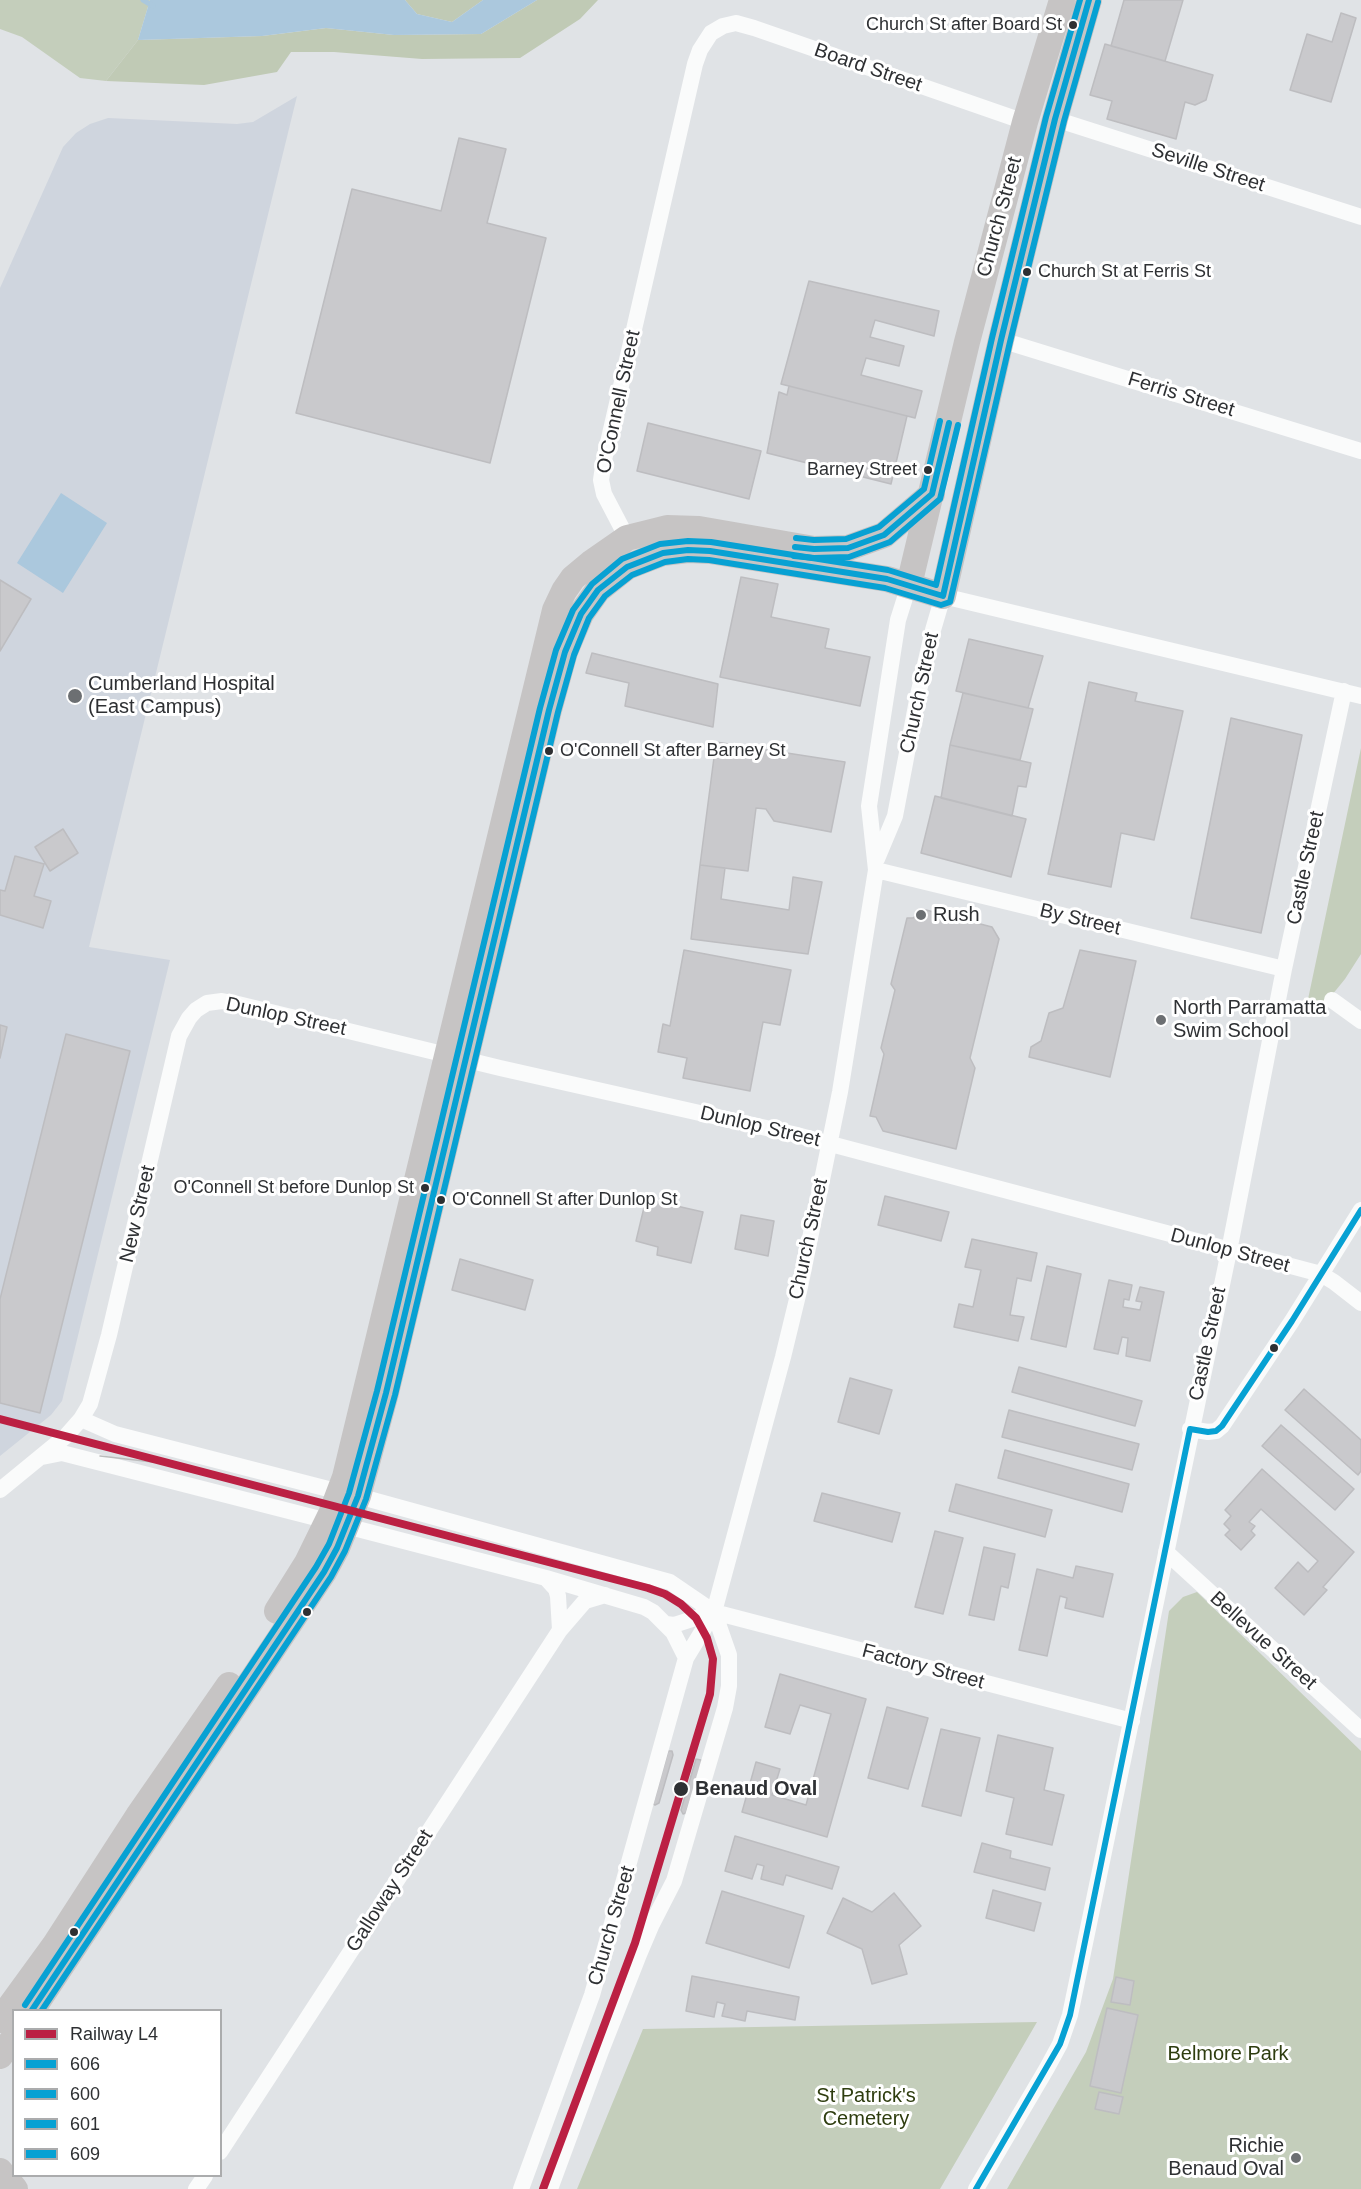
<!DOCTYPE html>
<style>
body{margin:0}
#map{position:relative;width:1361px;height:2189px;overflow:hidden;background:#e0e3e6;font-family:Arial,sans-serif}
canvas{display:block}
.legend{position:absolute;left:12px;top:2009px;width:210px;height:168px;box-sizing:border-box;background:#fff;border:2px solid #abacad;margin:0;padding:8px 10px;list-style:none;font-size:18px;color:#2e3033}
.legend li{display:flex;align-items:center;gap:12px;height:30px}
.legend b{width:30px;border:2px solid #abacad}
</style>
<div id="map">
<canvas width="1361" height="2189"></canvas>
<ul class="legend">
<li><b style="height:8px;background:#bb2043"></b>Railway L4</li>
<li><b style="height:8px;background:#07a1d3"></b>606</li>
<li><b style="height:8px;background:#07a1d3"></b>600</li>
<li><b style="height:8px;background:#07a1d3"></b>601</li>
<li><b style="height:8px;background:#07a1d3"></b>609</li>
</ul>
</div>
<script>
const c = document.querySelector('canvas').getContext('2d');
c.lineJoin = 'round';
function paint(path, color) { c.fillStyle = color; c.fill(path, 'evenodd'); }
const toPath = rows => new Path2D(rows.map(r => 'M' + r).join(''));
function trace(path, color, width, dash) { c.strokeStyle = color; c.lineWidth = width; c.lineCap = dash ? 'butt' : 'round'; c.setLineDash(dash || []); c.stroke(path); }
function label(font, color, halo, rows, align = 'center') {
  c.font = font + ' Arial,sans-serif'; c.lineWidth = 6; c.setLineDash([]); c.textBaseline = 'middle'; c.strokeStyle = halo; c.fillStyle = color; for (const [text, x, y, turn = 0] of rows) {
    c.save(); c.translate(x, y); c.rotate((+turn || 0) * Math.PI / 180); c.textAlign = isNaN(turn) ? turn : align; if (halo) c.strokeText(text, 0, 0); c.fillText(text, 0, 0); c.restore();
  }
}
paint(toPath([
 [297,96,89,947,170,960,62,1401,51,1415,0,1456,0,288,63,147,76,133,90,124,108,118,237,124,253,122]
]), '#cfd5de');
paint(toPath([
 [0,0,150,0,138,40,106,81,80,78,22,37,0,29],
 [1361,748,1361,954,1345,979,1319,1011,1307,1004],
 [1197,1592,1361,1751,1361,2189,1007,2189,1086,2052,1113,1979,1169,1611,1183,1597],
 [1037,2022,940,2189,577,2189,643,2029]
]), '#c4cebb');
paint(toPath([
 [405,0,483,0,452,22,417,14],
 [537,0,598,0,580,19,520,58,422,59,334,52,291,52,277,72,204,85,106,81,138,40,262,36,326,28,394,35,481,34]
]), '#c0cab5');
paint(toPath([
 [150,0,405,0,417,14,452,22,483,0,537,0,481,34,394,35,326,28,262,36,138,40],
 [61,493,107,523,63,593,17,563]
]), '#abc8dd');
trace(toPath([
 [143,0,153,6]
]), '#abc8dd', 5);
const building = toPath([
 [1124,0,1183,0,1165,61,1111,46,1124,0],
 [1341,13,1356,18,1331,102,1290,90,1307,34,1332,42,1341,13],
 [1105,44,1213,75,1206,100,1195,105,1185,102,1176,139,1107,119,1112,101,1090,95,1105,44],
 [459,138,506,149,487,223,546,238,490,463,296,413,352,189,441,211,459,138],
 [809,281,939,311,934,336,875,320,870,337,904,346,899,366,866,358,861,375,922,391,915,418,781,384,809,281],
 [789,386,907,416,891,484,767,453,779,392,787,395,789,386],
 [648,423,761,451,749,499,637,471,648,423],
 [741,577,778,584,771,617,829,629,825,648,870,657,860,706,720,677,741,577],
 [0,580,31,599,0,651,0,580],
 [969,639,1043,656,1028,708,956,691,969,639],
 [592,653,718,684,713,727,625,706,629,683,586,673,592,653],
 [1089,682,1137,693,1135,701,1183,711,1154,840,1121,833,1111,887,1048,874,1089,682],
 [963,693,1033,709,1020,760,950,745,963,693],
 [1231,718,1302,735,1261,933,1191,918,1231,718],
 [716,742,845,762,831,832,774,821,766,809,756,808,748,871,700,865,716,742],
 [950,745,1031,763,1026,787,1018,786,1012,816,941,798,950,745],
 [935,796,1026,819,1011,877,921,853,935,796],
 [63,829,78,853,50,871,35,847,63,829],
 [15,856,44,864,34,896,51,901,43,928,0,915,0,890,5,891,15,856],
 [700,865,725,868,721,899,789,910,793,877,822,882,808,954,691,939,700,865],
 [926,910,992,927,999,939,970,1058,975,1068,956,1149,883,1131,876,1117,870,1116,884,1054,881,1048,895,990,891,984,907,918,913,918,926,910],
 [684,950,791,970,780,1025,763,1022,750,1091,683,1078,687,1058,658,1052,663,1024,670,1026,684,950],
 [1080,950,1136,961,1110,1077,1029,1057,1031,1047,1041,1041,1049,1013,1063,1008,1080,950],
 [0,1025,7,1027,0,1058,0,1025],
 [66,1034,130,1051,40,1413,0,1403,0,1299,66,1034],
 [885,1196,949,1212,941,1241,878,1225,885,1196],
 [646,1199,703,1212,691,1263,657,1255,658,1247,636,1241,646,1199],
 [741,1215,774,1221,768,1256,735,1249,741,1215],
 [972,1239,1037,1253,1031,1281,1017,1278,1010,1315,1024,1317,1018,1341,954,1327,959,1304,973,1307,981,1270,965,1267,972,1239],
 [460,1259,533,1280,525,1310,452,1290,460,1259],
 [1047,1266,1081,1274,1066,1347,1031,1339,1047,1266],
 [1109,1280,1132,1285,1129,1300,1124,1299,1123,1307,1140,1310,1142,1302,1136,1301,1140,1287,1164,1292,1150,1361,1126,1356,1128,1338,1122,1337,1118,1354,1094,1349,1109,1280],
 [1019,1367,1142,1401,1135,1426,1012,1392,1019,1367],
 [850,1378,892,1390,879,1434,838,1422,850,1378],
 [1304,1389,1361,1440,1361,1471,1358,1475,1285,1410,1304,1389],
 [1009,1410,1139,1444,1132,1470,1002,1437,1009,1410],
 [1281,1425,1354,1489,1335,1510,1262,1446,1281,1425],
 [1005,1450,1129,1484,1122,1512,998,1478,1005,1450],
 [1262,1469,1354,1552,1323,1587,1327,1590,1304,1615,1275,1588,1298,1562,1308,1572,1318,1561,1261,1509,1249,1522,1255,1526,1251,1531,1255,1535,1241,1550,1225,1535,1230,1530,1224,1524,1231,1516,1225,1510,1262,1469],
 [956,1484,1052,1510,1045,1537,949,1511,956,1484],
 [822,1493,900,1513,892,1542,814,1521,822,1493],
 [935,1531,963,1538,943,1614,915,1607,935,1531],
 [984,1547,1015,1554,1008,1588,1001,1586,994,1620,969,1615,984,1547],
 [1076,1566,1113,1574,1103,1617,1065,1608,1067,1598,1060,1596,1047,1656,1019,1650,1037,1569,1073,1578,1076,1566],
 [780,1674,866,1699,827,1837,742,1812,756,1762,780,1769,772,1795,806,1805,831,1714,800,1705,790,1734,765,1727,780,1674],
 [887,1707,928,1718,908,1789,868,1778,887,1707],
 [941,1729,980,1738,961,1816,922,1806,941,1729],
 [998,1735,1053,1748,1044,1790,1064,1795,1052,1845,1006,1834,1014,1798,986,1791,998,1735],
 [668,1751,672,1751,673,1755,659,1803,655,1805,653,1804,668,1751],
 [696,1759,701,1760,702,1763,686,1813,683,1814,681,1810,696,1759],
 [735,1836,839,1867,832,1889,786,1875,783,1885,761,1879,764,1866,757,1864,752,1879,725,1871,735,1836],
 [982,1843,1011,1851,1010,1858,1050,1868,1045,1890,974,1872,982,1843],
 [993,1890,1041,1903,1034,1931,986,1918,993,1890],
 [722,1891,804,1916,789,1968,706,1943,722,1891],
 [894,1893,921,1926,899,1945,907,1974,872,1984,862,1949,827,1933,843,1898,872,1912,894,1893],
 [692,1976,799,1997,795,2020,747,2011,745,2021,722,2016,725,2004,717,2002,714,2017,686,2011,692,1976],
 [1116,1977,1134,1981,1130,2005,1111,2002,1116,1977],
 [1107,2008,1138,2015,1121,2093,1090,2086,1107,2008],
 [1099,2092,1123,2097,1119,2114,1095,2109,1099,2092]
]);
paint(building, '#c9c9cc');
trace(building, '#bdbdc0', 1.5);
trace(toPath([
 [1055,119,1361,217],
 [1001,340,1361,451],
 [627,538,604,494,601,480,604,460,695,64,700,50,711,33,723,26,736,23,754,28,1025,122],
 [877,859,895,816,918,695,933,630,943,596,1361,696],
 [876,870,1284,969],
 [1332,1000,1361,1021],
 [81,1419,115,1434,340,1492],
 [1190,1429,1208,1432,1216,1431,1222,1426,1292,1321,1361,1210],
 [42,1457,62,1453,328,1521],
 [0,1490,66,1436,81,1419,90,1404,109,1335,179,1036,189,1018,196,1010,207,1003,222,1001,238,1004,500,1068,793,1134,1321,1274,1334,1282,1361,1303],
 [358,1496,670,1582,714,1612,1132,1721],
 [346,1526,546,1578,644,1607,653,1612,673,1632,686,1658],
 [1166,1552,1361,1730],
 [546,1578,556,1589,558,1596,560,1630],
 [666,1624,674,1625,714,1612],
 [220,2152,560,1630,585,1601,605,1595],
 [196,2189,205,2176],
 [521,2189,592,1995,686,1658,714,1612,783,1357,800,1287,840,1092,876,870,869,806,898,620,909,585],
 [550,2189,601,2051,638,1957,652,1924,674,1881,725,1708,729,1686,729,1655,714,1612],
 [976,2189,1047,2068,1060,2044,1070,2015,1229,1251,1284,969,1344,691]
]), '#fafbfb', 16);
trace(toPath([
 [909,585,967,342,1025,122,1062,0],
 [277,1611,307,1563,331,1514,345,1477,555,610,564,591,573,578,591,563,627,538,667,528,699,529,814,549,848,548,884,535,932,494],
 [32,2010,324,1572,337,1548,358,1496,386,1393,549,710,565,652,581,614,598,590,627,567,663,553,688,550,710,551,887,579,943,596,1001,340,1055,119,1089,0],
 [0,2020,54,1946,138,1816,229,1685],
 [0,2056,14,2038],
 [0,2171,15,2189]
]), '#c6c4c4', 26);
trace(toPath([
 [100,1456,170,1464]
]), '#bbbcbc', 1.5);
trace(toPath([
 [795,547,814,549,848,548,884,535,932,494,949,423],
 [32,2010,324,1572,337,1548,358,1496,386,1393,549,710,565,652,581,614,598,590,627,567,663,553,688,550,710,551,887,579,943,596,1001,340,1055,119,1089,0]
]), '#07a1d3', 6);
trace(toPath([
 [794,556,814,558,849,557,890,542,940,499,958,425],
 [42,2010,331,1577,345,1551,366,1499,395,1395,558,712,574,655,589,618,605,596,632,575,665,562,688,559,709,560,885,588,941,605,950,602,1010,342,1064,121,1098,2]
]), '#07a1d3', 6);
trace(toPath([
 [796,538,814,540,846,539,879,527,924,489,940,421],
 [25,2005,316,1567,329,1544,349,1493,377,1391,540,708,556,650,573,610,592,584,622,559,660,544,688,541,711,542,888,570,936,585,992,338,1046,117,1080,0]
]), '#07a1d3', 6);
trace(toPath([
 [976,2189,1060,2044,1070,2015,1190,1429,1208,1432,1216,1431,1222,1426,1292,1321,1361,1210]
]), '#07a1d3', 6);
trace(toPath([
 [0,1419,648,1588,665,1594,681,1604,696,1618,707,1638,713,1659,710,1694,635,1943,543,2189]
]), '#bb2043', 8);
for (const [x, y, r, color] of [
 [1073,25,5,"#2e3033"],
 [1027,272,5,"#2e3033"],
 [928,470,5,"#2e3033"],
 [75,696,8,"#6c6f72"],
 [549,751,5,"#2e3033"],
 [921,915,6,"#6c6f72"],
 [1161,1020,6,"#6c6f72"],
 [425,1188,5,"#2e3033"],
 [441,1200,5,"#2e3033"],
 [1274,1348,5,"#2e3033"],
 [307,1612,5,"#2e3033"],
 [681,1789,8,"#2e3033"],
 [74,1932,5,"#2e3033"],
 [1296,2158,6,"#6c6f72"]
]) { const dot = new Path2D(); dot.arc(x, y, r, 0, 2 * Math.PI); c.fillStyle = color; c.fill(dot); trace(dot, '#fff', 2); }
label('18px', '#2e3033', '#fff', [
 ["Church St after Board St",1062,25],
 ["Church St at Ferris St",1038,272,"left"],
 ["Barney Street",917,470],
 ["O'Connell St after Barney St",560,751,"left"],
 ["O'Connell St before Dunlop St",414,1188],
 ["O'Connell St after Dunlop St",452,1200,"left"]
], 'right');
label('20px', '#2e3033', '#fff', [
 ["Board Street",868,68,19],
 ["Seville Street",1208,168,18],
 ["Church Street",1000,217,-75],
 ["Ferris Street",1181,395,17],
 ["O'Connell Street",619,402,-78],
 ["Church Street",920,693,-78],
 ["Castle Street",1306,868,-78],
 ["By Street",1080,920,13],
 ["Dunlop Street",286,1017,12],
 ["Dunlop Street",760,1127,13],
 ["New Street",138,1214,-77],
 ["Church Street",809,1239,-78],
 ["Dunlop Street",1230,1251,15],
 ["Castle Street",1208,1344,-78],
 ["Bellevue Street",1263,1641,42],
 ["Factory Street",923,1667,15],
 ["Galloway Street",390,1891,-57],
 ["Church Street",612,1926,-74]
]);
label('20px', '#2e3033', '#fff', [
 ["Cumberland Hospital",88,684],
 ["(East Campus)",88,707],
 ["Rush",933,915],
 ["North Parramatta",1173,1008],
 ["Swim School",1173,1031],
 ["Richie",1284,2146,"right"],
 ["Benaud Oval",1284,2169,"right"]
], 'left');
label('bold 20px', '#2e3033', '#fff', [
 ["Benaud Oval",695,1789]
], 'left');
label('20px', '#2e3d0f', '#fff', [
 ["Belmore Park",1228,2054],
 ["St Patrick's",866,2096],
 ["Cemetery",866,2119]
]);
</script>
